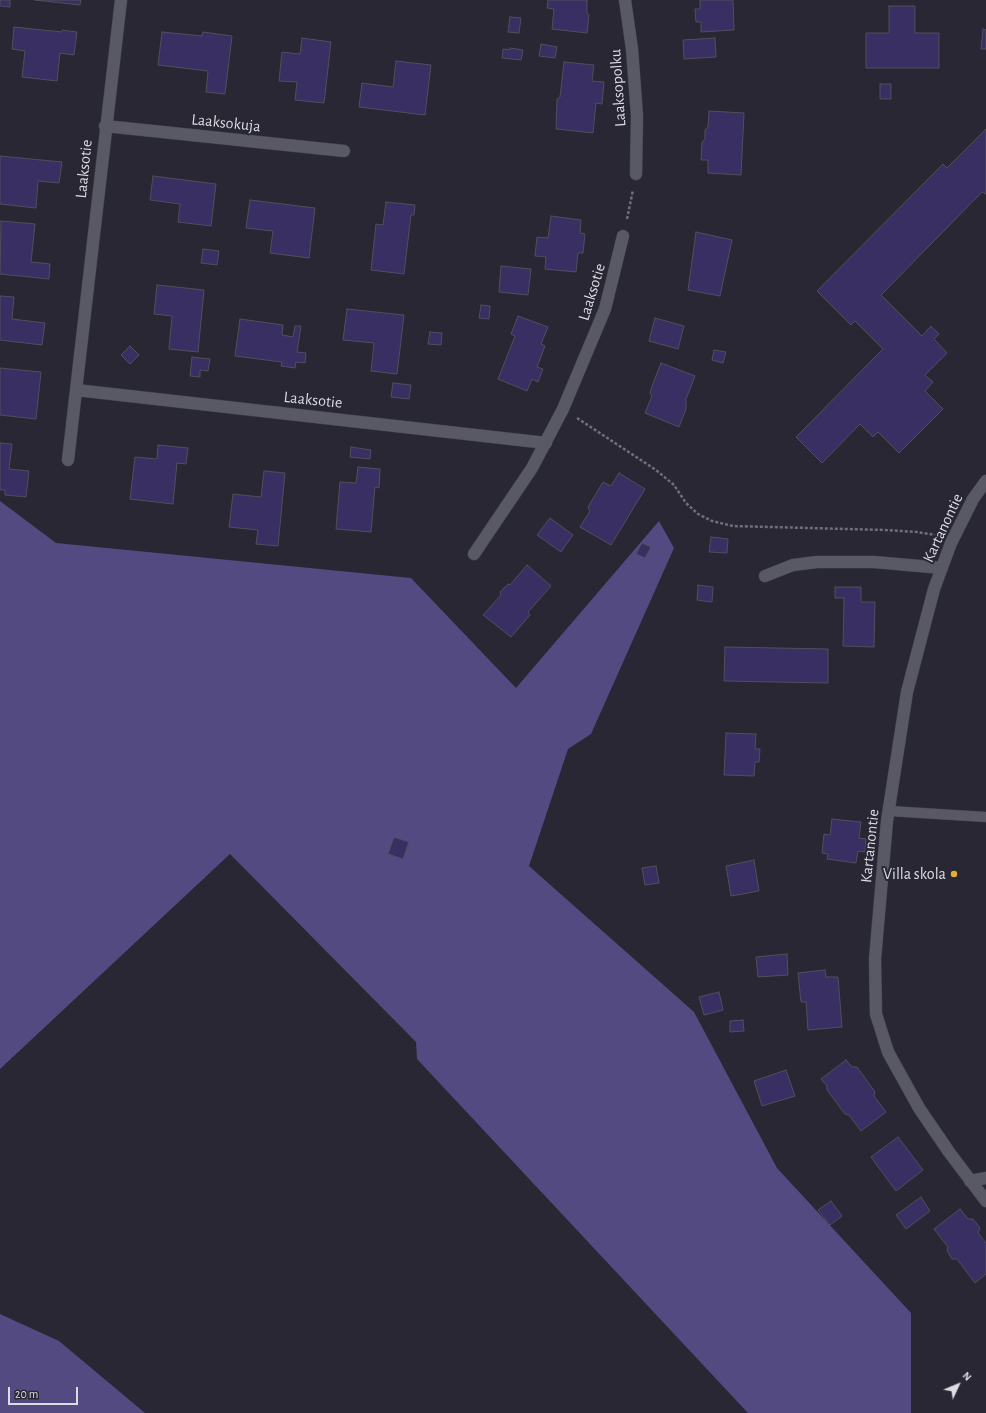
<!DOCTYPE html>
<style>
body{margin:0}
#map{position:relative;width:986px;height:1413px;overflow:hidden;background:#282733;font-family:"Alegreya Sans",sans-serif}
canvas{display:block}
.north{position:absolute;left:938px;top:1365px;width:40px;height:40px;-webkit-text-stroke:3px #282733;paint-order:stroke;rotate:46deg;font-size:11px;font-weight:700;line-height:16px;text-align:center;color:#dcdce4}
.north::after{content:'';display:block;margin:auto;width:14px;height:18px;background:#dcdce4;clip-path:polygon(50% 0,100% 100%,50% 72%,0 100%)}
.scale{position:absolute;left:8px;top:1387px;width:70px;height:18px;box-sizing:border-box;border:2px solid #dcdce4;border-top:0;padding-left:5px;font-size:12px;line-height:14px;white-space:nowrap;color:#dcdce4;-webkit-text-stroke:3px #282733;paint-order:stroke}
</style>
<div id="map">
<canvas width="986" height="1413"></canvas>
<div class="north">N</div>
<div class="scale">20 m</div>
</div>
<script>
const c = document.querySelector('canvas').getContext('2d');
c.lineJoin = 'round';
function paint(path, color) { c.fillStyle = color; c.fill(path, 'evenodd'); }
const toPath = rows => new Path2D(rows.map(r => 'M' + r).join(''));
function trace(path, color, width, dash) { c.strokeStyle = color; c.lineWidth = width; c.lineCap = dash ? 'butt' : 'round'; c.setLineDash(dash || []); c.stroke(path); }
function label(font, color, halo, rows, align = 'center') {
  c.font = font + ' "Alegreya Sans",sans-serif'; c.lineWidth = 4; c.setLineDash([]); c.textBaseline = 'middle'; c.strokeStyle = halo; c.fillStyle = color; for (const [text, x, y, turn = 0] of rows) {
    c.save(); c.translate(x, y); c.rotate((+turn || 0) * Math.PI / 180); c.textAlign = isNaN(turn) ? turn : align; if (halo) c.strokeText(text, 0, 0); c.fillText(text, 0, 0); c.restore();
  }
}
paint(toPath([
 [0,501,56,543,411,578,516,688,659,521,674,548,591,734,568,749,529,866,694,1012,777,1168,911,1313,911,1413,748,1413,417,1059,416,1042,230,854,0,1069],
 [0,1314,59,1341,145,1413,0,1413]
]), '#544a82');
const building = toPath([
 [0,0,10,0,10,7,0,6,0,0],
 [35,0,81,0,80,5,35,0],
 [548,0,587,0,587,13,589,15,587,33,552,29,554,9,547,8,548,0],
 [700,0,733,0,734,30,701,32,701,22,696,22,695,9,700,9,700,0],
 [889,6,915,6,915,33,939,33,939,68,866,68,866,33,889,33,889,6],
 [510,17,521,18,519,33,508,32,510,17],
 [14,27,62,32,62,30,77,32,74,55,60,53,57,81,22,77,25,51,12,49,14,27],
 [983,29,986,30,986,49,981,49,983,29],
 [162,32,202,36,203,32,232,36,225,94,206,92,208,71,158,65,162,32],
 [302,38,331,42,324,103,295,100,297,82,279,81,282,52,300,54,302,38],
 [715,38,716,57,684,59,683,40,715,38],
 [541,44,557,47,555,58,539,56,541,44],
 [510,48,523,50,521,60,502,58,503,49,510,50,510,48],
 [396,61,431,65,425,115,359,107,362,83,393,87,396,61],
 [564,62,594,65,592,81,604,82,602,104,596,103,593,133,556,129,557,99,560,97,564,62],
 [880,84,891,84,891,99,880,99,880,84],
 [709,111,744,113,741,175,708,173,708,160,701,160,702,142,705,139,705,130,708,127,709,111],
 [986,129,986,194,982,192,881,295,922,336,931,326,939,334,934,339,947,353,925,375,933,382,925,391,943,409,899,453,878,432,873,437,860,424,822,463,796,437,883,349,855,321,851,325,817,291,943,164,947,168,986,129],
 [0,156,62,162,59,183,38,181,36,208,0,204,0,156],
 [153,176,216,184,211,226,178,222,180,204,150,200,153,176],
 [250,200,315,208,309,258,270,253,273,231,246,228,250,200],
 [386,202,415,205,414,215,411,215,404,274,371,270,376,224,383,225,386,202],
 [551,216,581,220,580,233,585,234,583,253,578,253,576,272,545,269,546,257,535,256,537,237,548,238,551,216],
 [1,221,35,224,31,262,50,264,49,279,0,274,1,221],
 [696,232,732,240,720,296,688,290,696,232],
 [203,249,219,251,217,265,201,263,203,249],
 [501,266,531,269,528,295,499,292,501,266],
 [157,285,204,290,198,352,169,349,172,316,154,314,157,285],
 [0,296,14,297,12,319,45,323,42,345,0,340,0,296],
 [481,305,490,306,489,319,479,318,481,305],
 [347,309,404,315,397,374,371,371,374,343,343,340,347,309],
 [518,316,548,327,541,344,545,346,537,367,543,369,538,382,532,379,527,391,498,379,515,336,511,334,518,316],
 [655,318,684,326,678,349,649,341,655,318],
 [240,319,283,325,282,335,293,337,295,326,301,326,297,352,306,353,305,363,296,362,295,368,281,366,282,362,235,356,240,319],
 [430,332,442,333,441,345,428,344,430,332],
 [130,346,139,355,130,364,121,355,130,346],
 [714,350,726,352,723,363,712,360,714,350],
 [192,357,210,359,208,371,200,370,200,377,190,376,192,357],
 [661,363,695,376,686,399,686,409,679,427,645,413,652,396,650,393,652,386,661,363],
 [0,368,41,372,36,419,0,415,0,368],
 [393,383,411,385,409,399,391,397,393,383],
 [0,443,12,444,9,469,29,471,26,497,5,495,5,490,0,490,0,443],
 [158,445,188,448,186,464,177,463,173,504,130,499,135,457,157,459,158,445],
 [351,447,371,450,370,459,350,457,351,447],
 [358,467,380,469,379,488,375,487,371,532,336,529,340,482,356,483,358,467],
 [264,471,285,473,278,546,256,544,258,530,229,527,233,494,261,497,264,471],
 [619,473,645,489,611,545,580,527,590,511,588,507,603,482,611,486,619,473],
 [550,518,573,535,561,552,537,535,550,518],
 [711,537,728,539,727,553,709,552,711,537],
 [642,543,651,547,645,558,636,554,642,543],
 [527,565,551,586,528,612,530,615,511,637,483,615,501,595,500,592,508,584,510,585,527,565],
 [698,585,713,587,712,602,697,600,698,585],
 [835,587,861,587,861,602,875,602,874,647,843,646,844,598,835,598,835,587],
 [725,647,828,649,828,683,724,681,725,647],
 [726,733,756,734,755,749,760,749,759,762,755,762,754,776,724,775,726,733],
 [832,819,861,822,859,838,866,839,865,852,858,851,856,863,827,859,828,854,822,853,824,834,830,835,832,819],
 [394,837,409,842,403,859,388,854,394,837],
 [754,860,759,891,731,896,726,866,754,860],
 [656,866,659,883,645,885,642,868,656,866],
 [787,954,788,975,758,977,756,957,787,954],
 [825,970,826,977,838,977,842,1027,808,1030,806,1002,801,1002,798,973,825,970],
 [719,992,723,1010,704,1015,699,997,719,992],
 [743,1020,744,1031,730,1032,730,1021,743,1020],
 [846,1060,852,1067,857,1067,875,1092,874,1096,886,1112,861,1131,849,1115,845,1114,827,1090,827,1086,821,1079,846,1060],
 [786,1070,795,1096,762,1106,754,1081,786,1070],
 [898,1137,923,1170,896,1191,871,1157,898,1137],
 [921,1197,930,1211,906,1229,896,1215,921,1197],
 [831,1201,842,1216,830,1225,818,1210,831,1201],
 [960,1209,968,1219,973,1219,980,1228,978,1233,986,1243,986,1274,975,1283,957,1259,952,1259,947,1251,948,1247,934,1229,960,1209]
]);
paint(building, '#392f63');
trace(building, '#514f5d', 1);
const lane = toPath([
 [889,811,986,817]
]);
const street = toPath([
 [625,0,632,49,637,116,636,174],
 [105,126,344,151],
 [76,390,546,443],
 [68,460,121,0],
 [986,481,973,499,951,543,934,589,907,692,887,821,875,959,876,1014,888,1052,919,1108,949,1152,986,1201],
 [474,554,532,468,563,409,605,309,623,236],
 [765,576,793,565,817,562,874,562,942,568],
 [970,1181,986,1178]
]);
trace(lane, '#42414a', 11);
trace(street, '#42414a', 13);
trace(toPath([
 [627,219,633,190],
 [577,418,656,470,674,485,686,503,698,514,712,521,733,526,885,530,917,532,935,535]
]), '#6f6f79', 2.5, [3, 2]);
trace(lane, '#595865', 10);
trace(street, '#595865', 12);
for (const [x, y, r, color] of [
 [954,874,4,"#e7ac37"]
]) { const dot = new Path2D(); dot.arc(x, y, r, 0, 2 * Math.PI); c.fillStyle = color; c.fill(dot); trace(dot, '#282733', 1.5); }
label('16px', '#dcdce4', '#282733', [
 ["Laaksopolku",618,88,-94],
 ["Laaksokuja",226,123,6],
 ["Laaksotie",84,169,-84],
 ["Laaksotie",592,292,-73],
 ["Laaksotie",313,400,6],
 ["Kartanontie",943,528,-65],
 ["Kartanontie",870,846,-84]
]);
label('16px', '#dcdce4', '#282733', [
 ["Villa skola",946,874]
], 'right');
</script>
